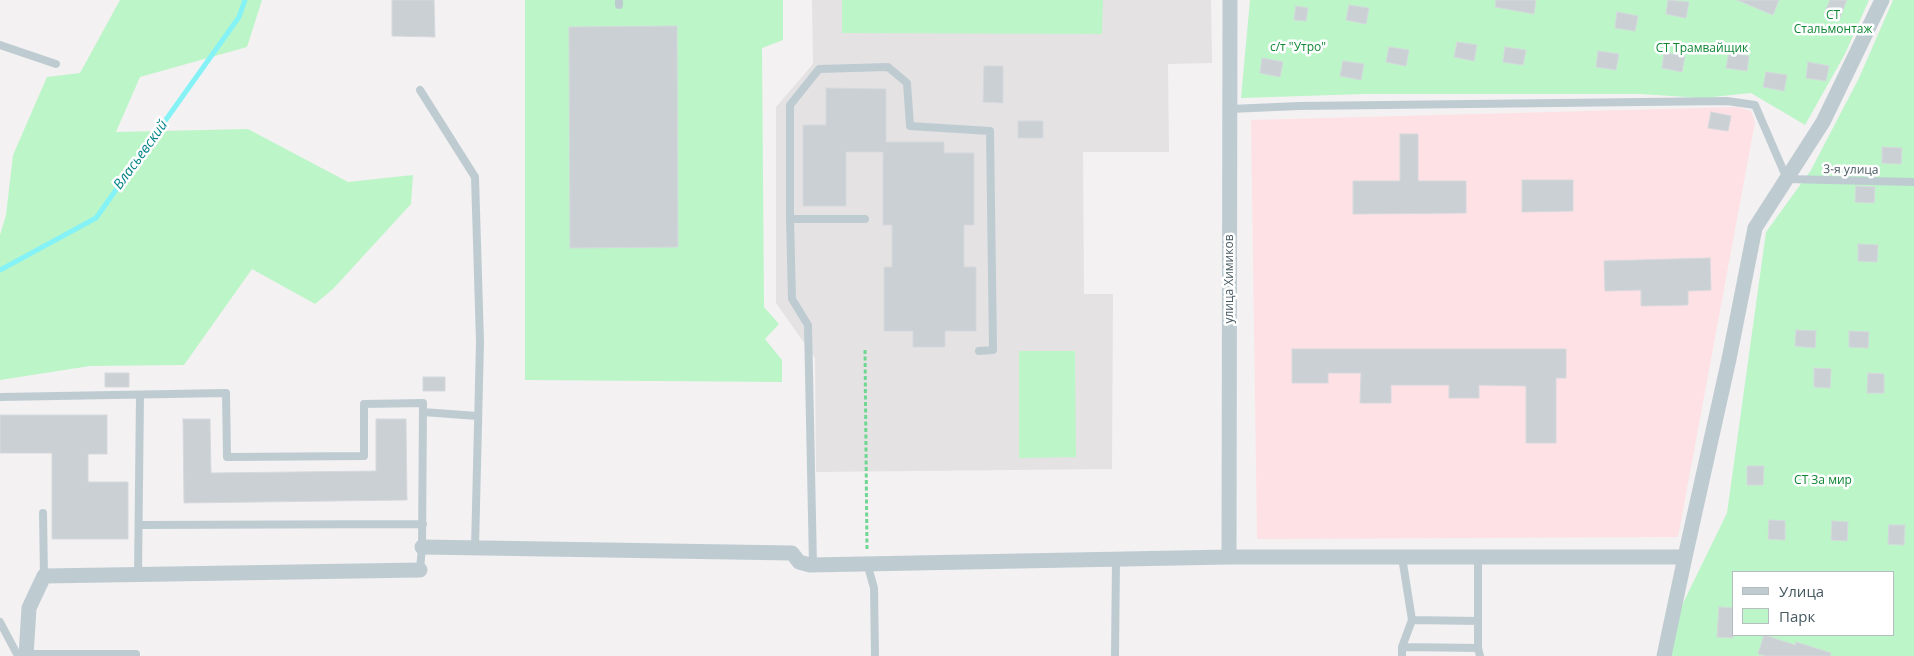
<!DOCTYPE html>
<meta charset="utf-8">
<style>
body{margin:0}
#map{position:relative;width:1914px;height:656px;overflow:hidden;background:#f4f1f2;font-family:"Open Sans",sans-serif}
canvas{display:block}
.legend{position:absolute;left:1732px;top:571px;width:162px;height:65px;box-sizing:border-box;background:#fff;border:1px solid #b5bdc0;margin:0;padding:6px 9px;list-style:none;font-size:15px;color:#475a61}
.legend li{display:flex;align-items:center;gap:10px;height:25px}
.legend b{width:25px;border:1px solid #b5bdc0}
</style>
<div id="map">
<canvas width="1914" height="656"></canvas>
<ul class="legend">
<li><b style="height:6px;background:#beccd2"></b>Улица</li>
<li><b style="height:14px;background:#bcf5c8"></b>Парк</li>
</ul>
</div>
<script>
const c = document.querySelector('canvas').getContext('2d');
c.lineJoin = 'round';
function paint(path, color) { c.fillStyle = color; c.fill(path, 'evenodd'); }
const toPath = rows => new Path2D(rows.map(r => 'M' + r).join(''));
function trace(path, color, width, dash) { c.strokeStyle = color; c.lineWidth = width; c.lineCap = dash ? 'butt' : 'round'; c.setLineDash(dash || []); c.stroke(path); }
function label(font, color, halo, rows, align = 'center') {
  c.font = font + ' "Open Sans",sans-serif'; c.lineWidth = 5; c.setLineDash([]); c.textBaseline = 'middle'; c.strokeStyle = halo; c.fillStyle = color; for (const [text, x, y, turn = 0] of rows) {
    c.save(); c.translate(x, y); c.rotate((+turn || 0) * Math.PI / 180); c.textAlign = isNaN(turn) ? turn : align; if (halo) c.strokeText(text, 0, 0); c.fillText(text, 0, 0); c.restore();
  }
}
paint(toPath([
 [812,0,1211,0,1212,63,1168,64,1169,152,1083,152,1084,294,1113,294,1112,469,816,472,815,358,776,303,776,107,813,64]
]), '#e5e2e4');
paint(toPath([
 [1738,107,1751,111,1755,122,1678,537,1257,539,1251,120]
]), '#fee1e4');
paint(toPath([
 [120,0,262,0,247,47,140,77,116,132,248,129,348,182,413,175,411,204,333,289,315,304,252,269,184,365,90,366,0,380,0,235,6,215,13,155,47,77,80,73],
 [525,0,783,0,783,40,762,48,764,307,779,324,765,339,782,360,782,382,525,380],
 [842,0,1103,0,1102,34,842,33],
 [1250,0,1869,0,1845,54,1805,125,1751,93,1703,98,1640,94,1364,94,1241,98],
 [1893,0,1914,0,1914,656,1663,656,1666,638,1727,513,1766,232,1811,170,1859,78],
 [1733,572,1893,572,1893,635,1733,635],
 [1019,351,1075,351,1076,457,1019,458]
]), '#bcf5c8');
trace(toPath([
 [0,270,96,218,239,17,245,0]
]), '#85f3f6', 5);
const building = toPath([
 [392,0,434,0,435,37,392,36,392,0],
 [1496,0,1536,0,1534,14,1495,7,1496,0],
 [1668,0,1689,2,1686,18,1666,14,1668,0],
 [1737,0,1779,0,1773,15,1737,0],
 [1830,0,1847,0,1839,20,1824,14,1830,0],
 [1349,5,1369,8,1366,24,1346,20,1349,5],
 [1296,6,1308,8,1306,21,1294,20,1296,6],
 [1617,12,1638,16,1635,31,1615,28,1617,12],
 [677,26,678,247,570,248,569,27,677,26],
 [1457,42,1477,45,1474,61,1454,57,1457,42],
 [1389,47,1409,50,1406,66,1386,62,1389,47],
 [1505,47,1526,50,1523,65,1503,62,1505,47],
 [1598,51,1619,54,1616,70,1596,67,1598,51],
 [1729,52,1749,56,1747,71,1726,68,1729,52],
 [1664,53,1685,56,1682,72,1662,68,1664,53],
 [1262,58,1283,62,1280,77,1260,73,1262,58],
 [1343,61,1364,64,1361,80,1340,76,1343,61],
 [1808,62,1829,66,1826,81,1806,78,1808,62],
 [984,66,1003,66,1003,103,983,102,984,66],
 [1766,72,1787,75,1784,91,1763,87,1766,72],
 [826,88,886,89,886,142,944,142,944,153,974,153,974,225,964,225,964,267,976,267,976,331,945,331,945,347,913,347,913,331,884,331,884,267,892,267,892,225,883,225,883,152,846,152,846,206,803,206,803,125,826,125,826,88],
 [1711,112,1731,116,1728,131,1708,128,1711,112],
 [1018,121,1043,121,1043,138,1018,138,1018,121],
 [1400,134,1418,134,1418,181,1466,181,1466,213,1353,214,1353,181,1400,181,1400,134],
 [1882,147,1902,148,1901,164,1882,163,1882,147],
 [1522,180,1573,180,1573,211,1522,212,1522,180],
 [1856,186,1875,187,1874,203,1855,202,1856,186],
 [1858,244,1878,245,1877,262,1858,261,1858,244],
 [1710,258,1711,290,1688,291,1688,305,1641,306,1641,290,1605,291,1604,261,1710,258],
 [1796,330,1816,331,1815,348,1795,346,1796,330],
 [1849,331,1869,332,1868,348,1849,347,1849,331],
 [1292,349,1566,349,1566,378,1556,378,1556,443,1526,443,1526,386,1479,385,1479,398,1449,398,1449,385,1391,385,1391,403,1360,403,1361,373,1328,373,1328,383,1292,383,1292,349],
 [1814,368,1831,369,1830,388,1814,387,1814,368],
 [105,373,129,373,129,387,105,387,105,373],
 [1868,373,1884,374,1884,393,1867,393,1868,373],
 [423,377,445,377,445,391,423,391,423,377],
 [0,415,107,415,107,454,88,454,88,482,128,482,128,539,52,539,52,453,0,453,0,415],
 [183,419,210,419,211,473,376,471,376,419,406,419,407,500,184,503,183,419],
 [1747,466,1764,466,1763,485,1747,485,1747,466],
 [1769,520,1785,521,1785,540,1768,539,1769,520],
 [1832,521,1848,522,1847,541,1831,540,1832,521],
 [1889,525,1905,525,1904,545,1888,544,1889,525],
 [1719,607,1733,608,1733,638,1717,637,1719,607],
 [1764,635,1795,645,1796,642,1831,653,1830,656,1766,656,1758,654,1764,635]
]);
paint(building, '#cbd0d4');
trace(building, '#d5d9dd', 1);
trace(toPath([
 [865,350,867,550]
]), '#70d792', 3, [4, 2.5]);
trace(toPath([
 [619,0,619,5],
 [0,45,56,64],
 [420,90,475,177,480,342,475,548],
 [1230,109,1299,106,1727,101,1755,105,1787,179,1914,182],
 [790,219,792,299,808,325,813,565],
 [865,219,790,219,790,105,819,69,888,67,907,83,910,126,990,131,993,350,979,351],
 [0,397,226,393,227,457,364,456,364,404,423,403,422,547,420,570],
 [423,412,477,416],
 [43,513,44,576],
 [139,525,423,524],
 [1402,557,1412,620,1402,647,1402,656],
 [1478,557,1478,648,1480,656],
 [867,563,874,588,875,656],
 [138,575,140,395],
 [1412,620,1478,621],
 [0,622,18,656],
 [1402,647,1478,648],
 [28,654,136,654,136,656],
 [1115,656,1116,560]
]), '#beccd2', 8);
trace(toPath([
 [422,547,792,553,799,562,810,565,1229,557,1685,557,1664,656],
 [1229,557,1230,0],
 [1685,557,1729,359,1755,228,1823,122,1882,0],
 [26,656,29,608,44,576,420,570]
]), '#beccd2', 15);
label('12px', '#0d8734', '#fff', [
 ["СТ",1833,16],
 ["Стальмонтаж",1833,30],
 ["с/т \"Утро\"",1298,48],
 ["СТ Трамвайщик",1702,49],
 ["СТ За мир",1823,481]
]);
label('12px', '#475a61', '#fff', [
 ["3-я улица",1851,170,1],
 ["улица Химиков",1230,279,-90]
]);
label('italic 14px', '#058488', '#fff', [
 ["Власьевский",141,155,-54]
]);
</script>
